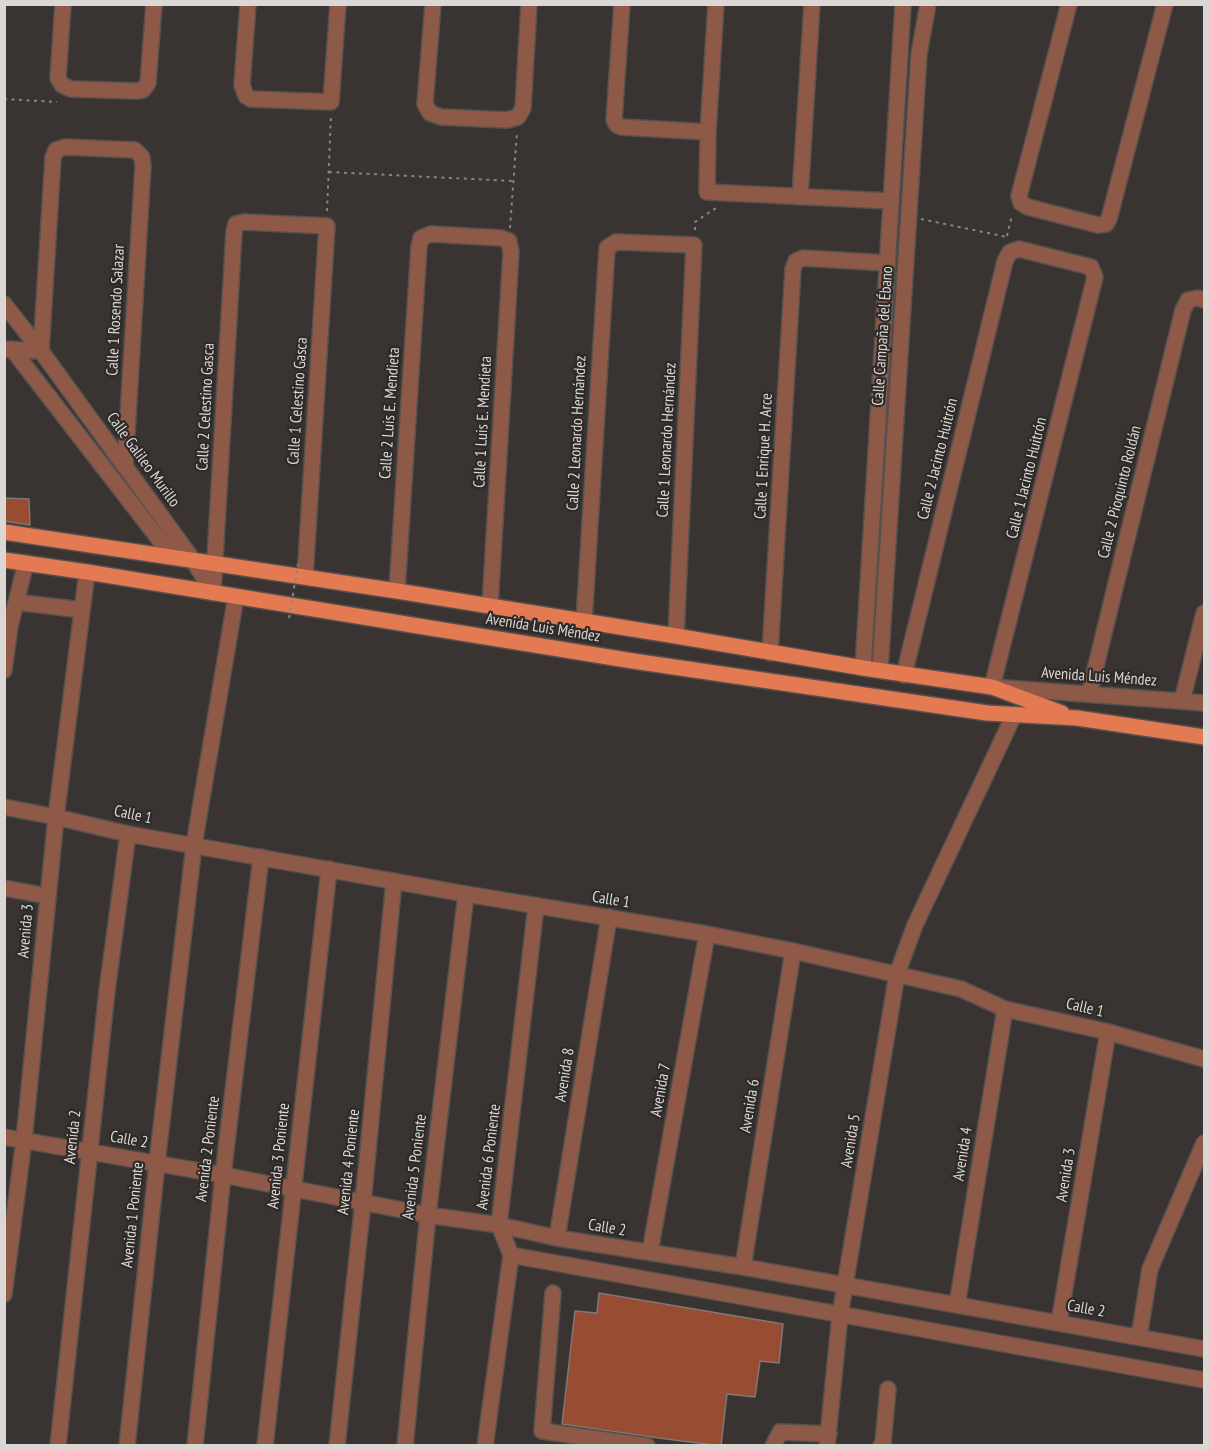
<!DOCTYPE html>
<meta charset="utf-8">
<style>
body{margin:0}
#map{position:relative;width:1209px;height:1450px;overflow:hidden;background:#393432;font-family:"PT Sans Narrow",sans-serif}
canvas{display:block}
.frame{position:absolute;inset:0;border:6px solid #dad7d5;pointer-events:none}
</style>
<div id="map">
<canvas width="1209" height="1450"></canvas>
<div class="frame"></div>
</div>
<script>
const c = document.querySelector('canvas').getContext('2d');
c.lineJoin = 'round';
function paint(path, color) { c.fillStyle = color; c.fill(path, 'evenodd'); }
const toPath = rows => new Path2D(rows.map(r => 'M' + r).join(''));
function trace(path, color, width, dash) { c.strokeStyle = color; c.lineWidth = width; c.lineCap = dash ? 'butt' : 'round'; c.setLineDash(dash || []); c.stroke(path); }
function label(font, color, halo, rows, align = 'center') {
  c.font = font + ' "PT Sans Narrow",sans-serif'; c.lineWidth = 4.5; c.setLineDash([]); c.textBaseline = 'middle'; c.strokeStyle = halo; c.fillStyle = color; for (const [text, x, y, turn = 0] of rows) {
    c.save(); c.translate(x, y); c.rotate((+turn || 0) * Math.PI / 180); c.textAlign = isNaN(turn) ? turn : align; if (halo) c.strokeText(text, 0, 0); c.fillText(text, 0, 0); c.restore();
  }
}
const building = toPath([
 [4,498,29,499,30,525,4,521,4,498],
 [599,1293,783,1324,779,1363,760,1361,755,1397,727,1394,721,1446,651,1437,562,1424,575,1311,597,1313,599,1293]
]);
paint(building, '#984d32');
trace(building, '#7e7876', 1.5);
const minor = toPath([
 [63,4,58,78,62,85,71,89,137,91,143,90,148,83,154,4],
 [248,4,242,85,246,96,251,99,331,102,338,4],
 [433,4,425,104,430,113,441,117,507,120,518,117,523,108,529,4],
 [622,4,614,120,617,125,621,127,708,132],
 [716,4,708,132,707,192,891,201],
 [1069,4,1019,196,1021,203,1028,207,1098,225,1106,224,1109,219,1165,4],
 [800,197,812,4],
 [4,304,41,351,193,560,213,593],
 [4,349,41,351,53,158,56,150,65,147,135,150,142,157,143,166,125,466],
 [12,349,172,556],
 [397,591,419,246,421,238,431,234,501,238,509,241,511,252,490,606],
 [213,593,234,232,236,224,244,222,327,226,305,577],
 [16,602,82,610],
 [584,621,607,248,616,242,694,245,676,636],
 [770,653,793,269,796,261,803,258,887,263],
 [863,668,903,4],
 [4,670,10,626,26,563],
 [880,670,919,54,928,4],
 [904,675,1005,261,1010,252,1019,249,1091,267,1095,277,992,687,1204,703],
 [1089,694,1183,310,1188,300,1198,298,1204,300],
 [1182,701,1204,613],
 [4,807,56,817,128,834,466,894,707,934,793,951,961,989,1005,1009,1108,1032,1204,1059],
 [4,888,47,896],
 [4,1137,223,1175,428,1215,499,1225,557,1238,743,1267,1204,1349],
 [557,1238,609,917],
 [650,1252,707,934],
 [511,1255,1204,1380],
 [743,1267,793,951],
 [553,1293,542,1431,647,1446],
 [4,1294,24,1140,56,817,87,572],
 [957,1305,1005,1009],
 [1059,1323,1108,1032],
 [1139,1337,1150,1269,1204,1143],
 [58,1446,107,991,128,834],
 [127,1446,157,1163,194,845,236,596],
 [195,1446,223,1175,261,857],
 [265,1446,329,869],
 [337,1446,363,1202,394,881],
 [405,1446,428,1215,466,894],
 [485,1446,511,1255,499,1225,536,906],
 [773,1446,780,1432,829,1434],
 [827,1446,840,1315,897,974,915,925,1014,715],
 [881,1446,883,1443,888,1389]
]);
const major = toPath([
 [4,532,397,591,676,636,863,668,992,687,1062,713],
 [4,560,87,572,633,661,987,713,1077,718,1204,737]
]);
trace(minor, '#56514f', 18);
trace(major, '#56514f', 18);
trace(toPath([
 [4,99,57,102],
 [329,172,513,181],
 [327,211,331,115],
 [921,219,1007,237],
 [510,228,517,132],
 [695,230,695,222,719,206],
 [1007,236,1012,215]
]), '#898583', 2, [3, 4.5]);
trace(minor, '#8e5a47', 15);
trace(major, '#e47a52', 15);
trace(toPath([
 [289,618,298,564]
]), '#898583', 2, [3, 4.5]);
label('16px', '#dad7d5', '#2e2a28', [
 ["Calle 1 Rosendo Salazar",116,310,-87],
 ["Calle Campaña del Ébano",883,336,-86],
 ["Calle 1 Celestino Gasca",298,401,-86],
 ["Calle 2 Celestino Gasca",206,407,-87],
 ["Calle 2 Luis E. Mendieta",390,413,-86],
 ["Calle 1 Luis E. Mendieta",483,422,-87],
 ["Calle 2 Leonardo Hernández",577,433,-87],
 ["Calle 1 Leonardo Hernández",667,440,-87],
 ["Calle 1 Enrique H. Arce",764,456,-87],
 ["Calle 2 Jacinto Huitrón",938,459,-76],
 ["Calle Galileo Murillo",143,460,54],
 ["Calle 1 Jacinto Huitrón",1027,478,-76],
 ["Calle 2 Pioquinto Roldán",1120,492,-76],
 ["Avenida Luis Méndez",543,628,9],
 ["Avenida Luis Méndez",1099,677,4],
 ["Calle 1",133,815,12],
 ["Calle 1",611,900,9],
 ["Avenida 3",26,931,-85],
 ["Calle 1",1085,1008,13],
 ["Avenida 8",565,1075,-81],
 ["Avenida 7",661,1090,-80],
 ["Avenida 6",750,1106,-81],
 ["Avenida 2",73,1137,-84],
 ["Calle 2",129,1140,10],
 ["Avenida 5",851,1141,-81],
 ["Avenida 2 Poniente",208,1149,-83],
 ["Avenida 4",963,1154,-81],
 ["Avenida 3 Poniente",279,1156,-84],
 ["Avenida 6 Poniente",489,1157,-83],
 ["Avenida 4 Poniente",349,1162,-84],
 ["Avenida 5 Poniente",415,1167,-83],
 ["Avenida 3",1066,1175,-81],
 ["Avenida 1 Poniente",133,1215,-84],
 ["Calle 2",607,1228,9],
 ["Calle 2",1086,1309,10]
]);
</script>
